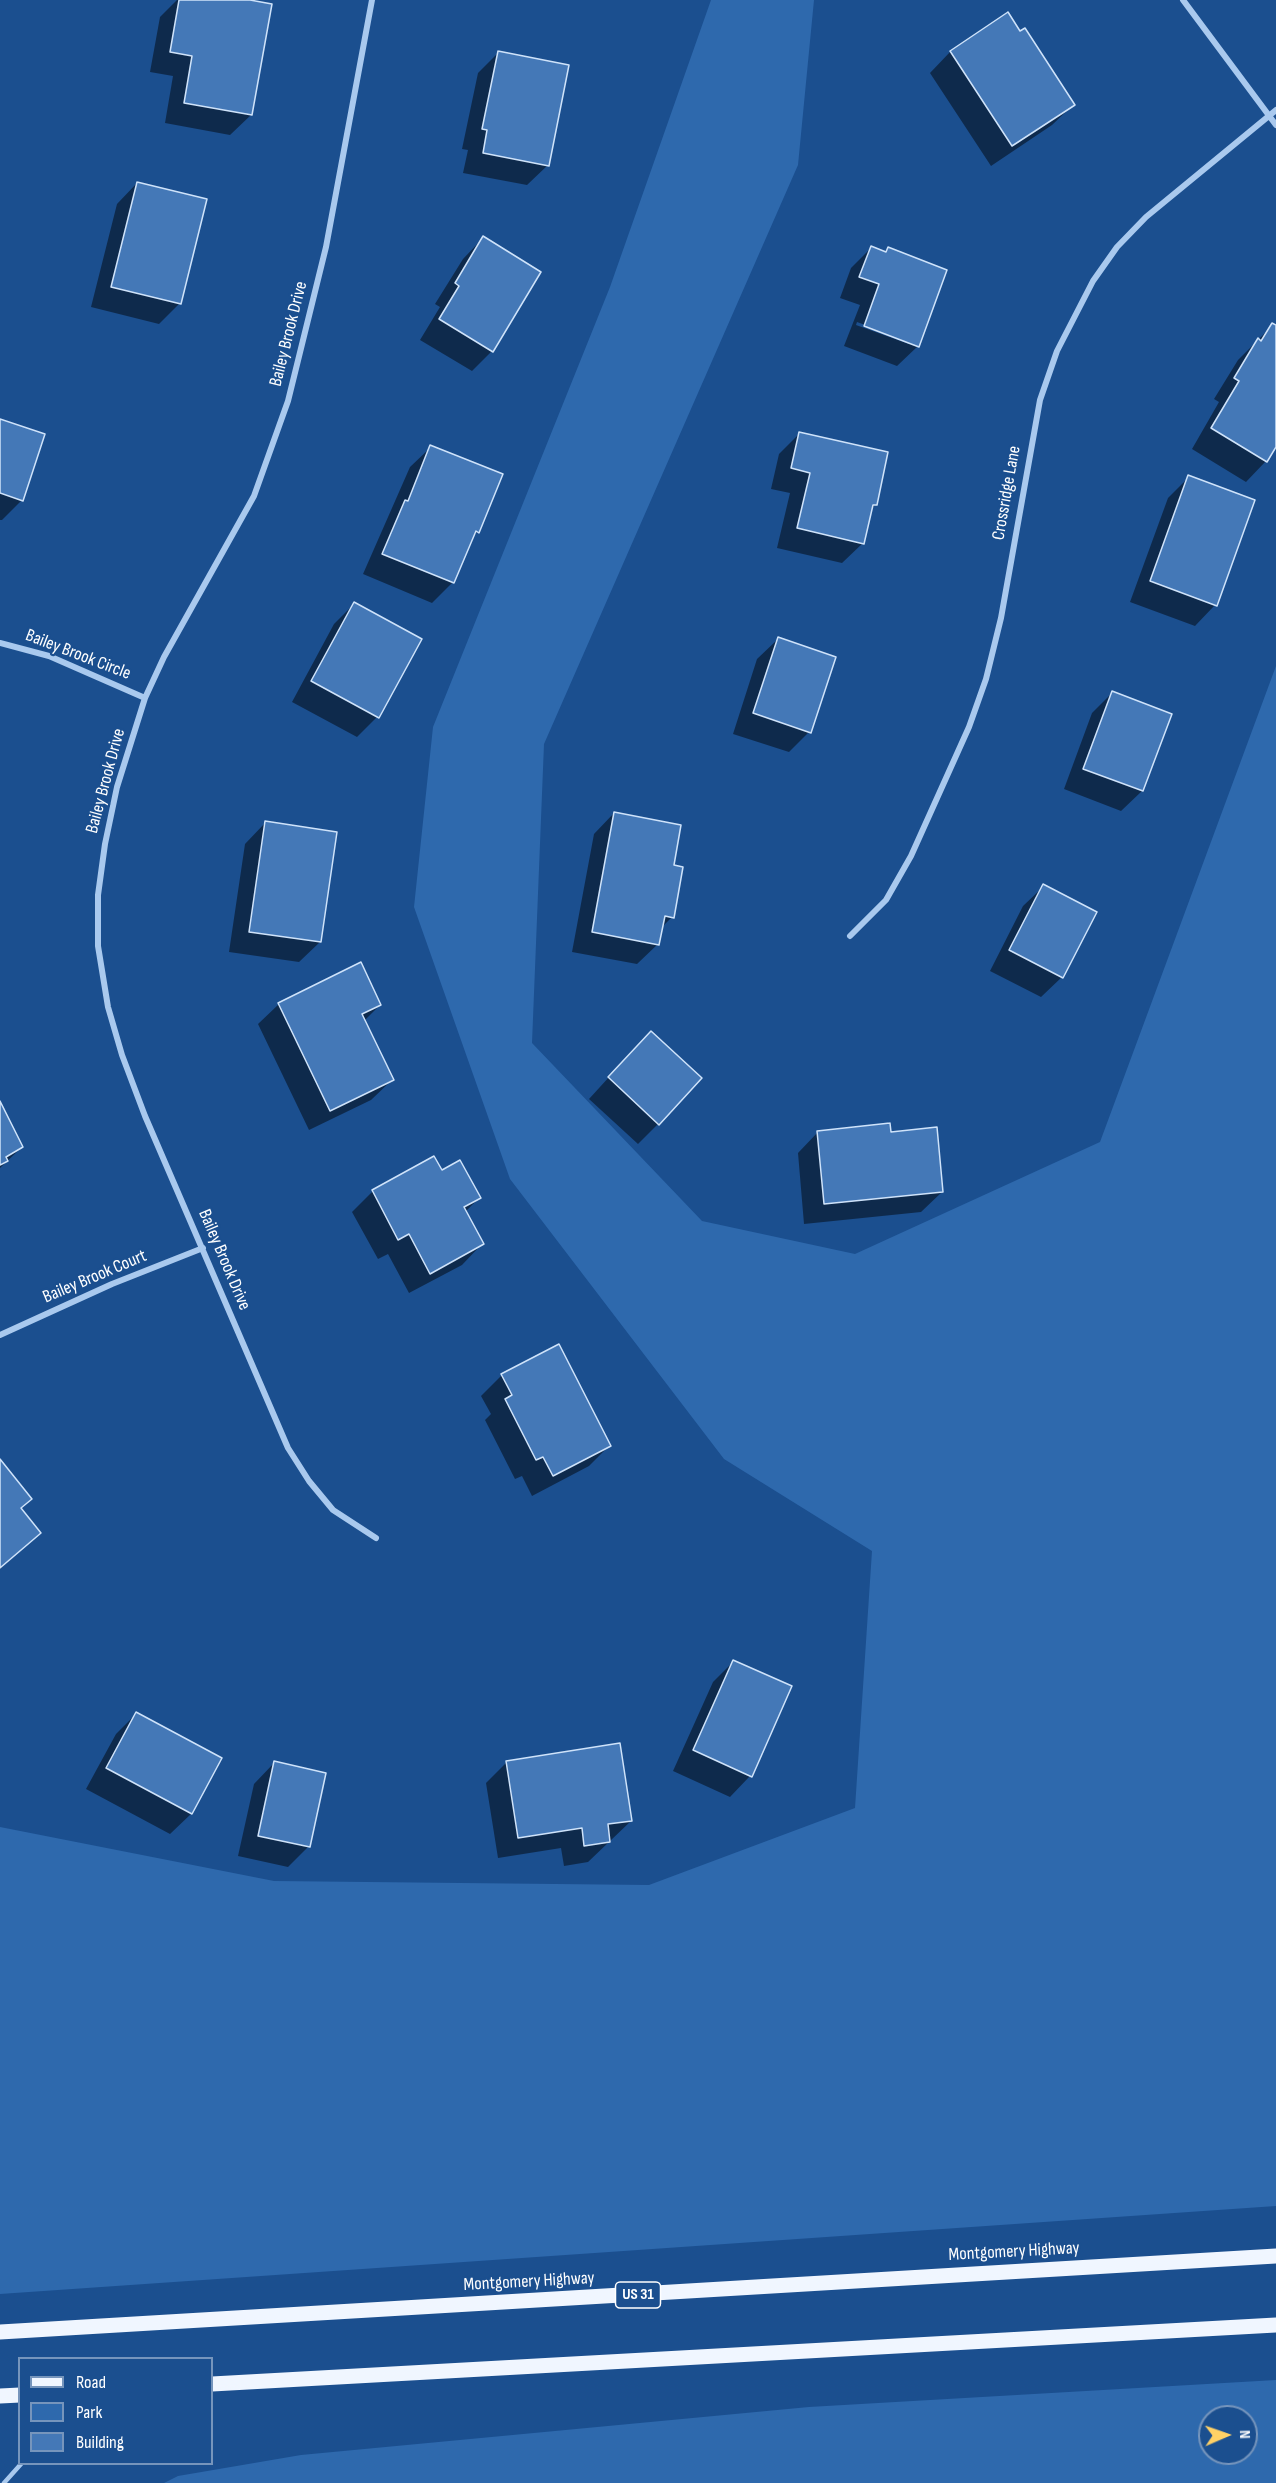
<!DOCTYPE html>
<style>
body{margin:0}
#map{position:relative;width:1276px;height:2483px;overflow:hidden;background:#1b4f8f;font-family:"Sofia Sans Condensed",sans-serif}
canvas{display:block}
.legend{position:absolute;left:18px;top:2357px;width:195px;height:108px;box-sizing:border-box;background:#1b4f8f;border:2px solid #7695bc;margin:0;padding:8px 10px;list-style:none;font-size:18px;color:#fff}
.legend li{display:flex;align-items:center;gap:12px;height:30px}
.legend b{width:30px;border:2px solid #7695bc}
.north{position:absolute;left:1198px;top:2405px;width:60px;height:60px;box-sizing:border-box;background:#1b4f8f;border:2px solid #7695bc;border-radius:50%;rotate:88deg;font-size:16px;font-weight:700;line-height:24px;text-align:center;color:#fff}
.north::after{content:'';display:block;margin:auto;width:21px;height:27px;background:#ffd166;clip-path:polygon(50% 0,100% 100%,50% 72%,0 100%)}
</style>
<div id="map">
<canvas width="1276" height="2483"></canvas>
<ul class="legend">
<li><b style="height:8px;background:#f0f6ff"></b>Road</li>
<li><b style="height:16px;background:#2e69ad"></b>Park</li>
<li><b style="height:16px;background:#4478b7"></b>Building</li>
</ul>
<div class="north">N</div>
</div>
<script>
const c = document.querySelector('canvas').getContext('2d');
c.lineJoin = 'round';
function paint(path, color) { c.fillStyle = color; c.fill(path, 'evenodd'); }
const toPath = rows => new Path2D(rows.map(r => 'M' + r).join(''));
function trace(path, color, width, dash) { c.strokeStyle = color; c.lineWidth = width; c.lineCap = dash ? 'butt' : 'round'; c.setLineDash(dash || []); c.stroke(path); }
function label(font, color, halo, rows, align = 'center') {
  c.font = font + ' "Sofia Sans Condensed",sans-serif'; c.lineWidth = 4.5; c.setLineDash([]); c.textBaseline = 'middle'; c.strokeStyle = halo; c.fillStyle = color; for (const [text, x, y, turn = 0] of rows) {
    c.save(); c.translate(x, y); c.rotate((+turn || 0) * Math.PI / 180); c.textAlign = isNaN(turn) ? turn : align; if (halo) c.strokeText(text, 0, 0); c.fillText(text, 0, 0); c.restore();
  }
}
paint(toPath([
 [711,0,814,0,798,165,544,744,532,1043,702,1221,855,1254,1100,1142,1276,666,1276,2206,0,2294,0,1827,274,1881,649,1885,855,1808,872,1551,724,1459,510,1179,414,907,433,727,610,287],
 [1276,2380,1276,2483,164,2483,178,2476,301,2455,809,2407],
 [1210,2417,1246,2417,1246,2453,1210,2453]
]), '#2e69ad');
paint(toPath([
 [177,0,241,0,251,115,230,135,165,123,173,76,150,72,160,17],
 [1008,15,1073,105,1052,125,991,166,930,73,950,52],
 [498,53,548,165,527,185,463,173,468,150,462,149,478,73],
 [137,183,205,201,179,304,159,324,91,307,117,204],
 [483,238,492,351,472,371,420,340,440,307,435,304,463,259],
 [871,248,885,253,888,249,918,346,897,366,844,346,860,305,840,298,851,268],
 [857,322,909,341,909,344,856,325],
 [1273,325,1276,327,1276,445,1266,461,1246,482,1192,449,1219,402,1214,399,1238,360],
 [0,421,22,500,2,520,0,520],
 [799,434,876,504,870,510,863,543,842,563,777,548,790,493,771,489,779,454],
 [431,447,477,532,472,538,453,582,432,603,363,574,410,467],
 [1189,477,1215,605,1195,626,1130,602,1168,498],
 [354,604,377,717,357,737,292,702,334,624],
 [778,639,809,732,789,752,733,734,757,659],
 [1112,693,1170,715,1142,791,1121,811,1064,789,1092,713],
 [614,813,672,866,672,917,661,928,658,944,637,964,572,952,594,834],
 [265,823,320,942,299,962,229,952,245,844],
 [1044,886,1062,977,1041,997,990,971,1023,906],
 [279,1004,380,1005,364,1021,392,1080,371,1100,309,1130,258,1024],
 [631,1053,658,1124,638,1144,589,1099],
 [0,1105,22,1147,0,1168],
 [818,1132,942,1192,921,1212,804,1224,798,1153],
 [441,1172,479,1198,465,1212,482,1244,462,1265,409,1293,388,1254,378,1259,352,1212,373,1191],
 [559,1346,609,1446,589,1466,532,1496,522,1476,515,1479,485,1420,491,1414,481,1396,502,1375],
 [0,1461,30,1499,20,1509,39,1533,0,1569],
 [733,1662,750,1776,730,1797,673,1771,713,1682],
 [136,1714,220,1759,191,1814,170,1834,86,1789,116,1734],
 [507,1762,631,1821,588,1862,564,1866,561,1848,498,1858,486,1783],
 [274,1763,309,1846,288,1867,238,1856,254,1784]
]), '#0007');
const building = toPath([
 [179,0,250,0,272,4,252,115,184,103,192,56,170,52,179,0],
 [1008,12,1020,31,1025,28,1075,105,1012,146,950,51,1008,12],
 [498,51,569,65,549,166,483,153,487,130,482,129,498,51],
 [137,182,207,199,181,304,111,287,137,182],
 [483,236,541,272,493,352,439,319,459,286,455,283,483,236],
 [871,246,886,252,888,247,947,270,919,347,864,326,879,284,859,277,871,246],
 [1272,323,1276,325,1276,447,1267,462,1211,428,1239,381,1234,378,1258,338,1261,341,1272,323],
 [0,419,45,434,23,501,0,493,0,419],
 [799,432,888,452,877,505,873,505,864,544,797,528,810,473,791,468,799,432],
 [430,445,503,474,479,533,476,531,454,583,382,554,405,500,408,501,430,445],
 [1188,475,1255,500,1217,606,1150,581,1188,475],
 [354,602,422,639,379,718,311,681,354,602],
 [778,637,836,657,811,733,753,713,778,637],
 [1112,691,1172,714,1143,791,1083,769,1112,691],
 [614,812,681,825,674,865,683,867,674,918,665,916,659,945,592,932,614,812],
 [265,821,337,832,321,942,249,932,265,821],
 [1043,884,1097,912,1063,978,1009,950,1043,884],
 [361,962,381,1005,362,1014,394,1080,330,1111,278,1003,361,962],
 [651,1031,702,1078,659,1125,608,1077,651,1031],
 [0,1101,23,1147,6,1157,8,1161,0,1165,0,1101],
 [890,1123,891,1132,937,1127,943,1192,824,1204,817,1131,890,1123],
 [434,1156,442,1170,460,1160,481,1198,464,1207,484,1244,430,1274,409,1234,398,1240,372,1190,434,1156],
 [559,1344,611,1446,553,1476,543,1457,536,1460,505,1399,512,1395,501,1374,559,1344],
 [0,1459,32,1499,21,1508,41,1533,0,1568,0,1459],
 [733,1660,792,1686,752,1777,693,1750,733,1660],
 [136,1712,222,1758,192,1814,106,1768,136,1712],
 [620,1743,632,1821,608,1824,610,1842,584,1846,582,1828,518,1838,506,1761,620,1743],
 [274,1761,326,1773,310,1847,258,1836,274,1761]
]);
paint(building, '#4478b7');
trace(building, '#cfe3fa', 1.5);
trace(toPath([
 [4,2483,21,2464]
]), '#a9c9ee', 4.5);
trace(toPath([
 [372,0,326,247,288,401,254,496,164,657,145,698,117,787,105,844,98,895,98,946,108,1007,122,1055,145,1116,288,1448,309,1481,333,1510,376,1538],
 [1183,0,1276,125],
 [0,643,49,656,145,698],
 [850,936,886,900,911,856,969,727,986,679,1001,618,1040,400,1057,351,1093,281,1117,247,1146,217,1276,110],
 [0,1335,112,1284,203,1248]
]), '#a9c9ee', 6);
trace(toPath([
 [0,2332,1276,2256],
 [212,2384,1276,2325],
 [0,2396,20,2395]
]), '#f0f6ff', 15);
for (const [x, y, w] of [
 [638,2295,45]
]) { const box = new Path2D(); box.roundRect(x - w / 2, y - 13, w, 26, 4.5); c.fillStyle = '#1b4f8f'; c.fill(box); trace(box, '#fff', 1.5); }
label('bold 16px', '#fff', null, [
 ["US 31",638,2295]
]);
label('18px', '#fff', '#1b4f8f', [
 ["Bailey Brook Drive",289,334,-76],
 ["Crossridge Lane",1007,493,-80],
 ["Bailey Brook Circle",78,655,21],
 ["Bailey Brook Drive",106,781,-75],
 ["Bailey Brook Drive",224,1260,67],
 ["Bailey Brook Court",95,1277,-23],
 ["Montgomery Highway",1014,2252,-3],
 ["Montgomery Highway",529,2282,-3]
]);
</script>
